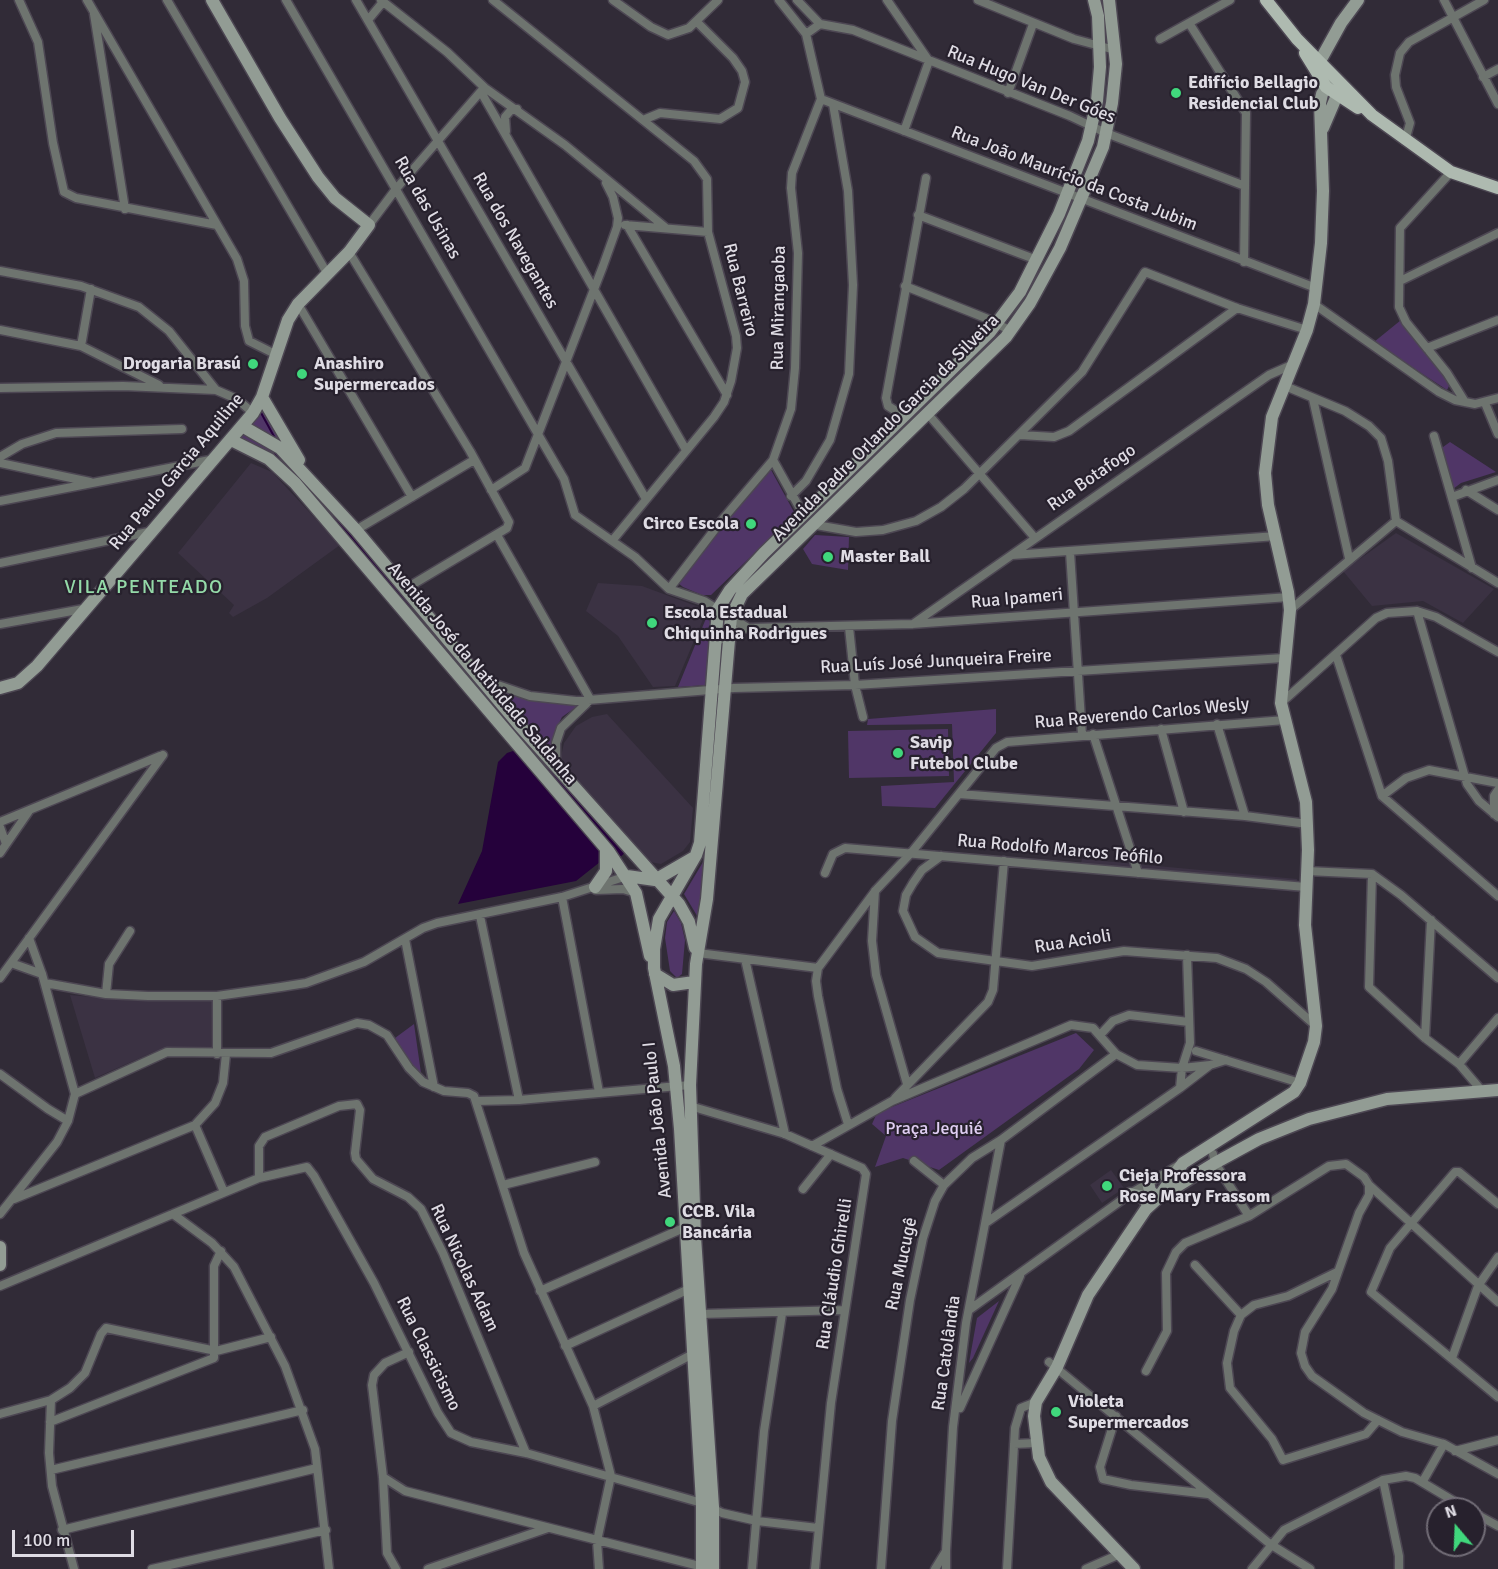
<!DOCTYPE html>
<meta charset="utf-8">
<style>
body{margin:0}
#map{position:relative;width:1498px;height:1569px;overflow:hidden;background:#312b37;font-family:Signika,sans-serif}
canvas{display:block}
.north{position:absolute;left:1426px;top:1497px;width:60px;height:60px;box-sizing:border-box;background:#27212d;border:2px solid #716c76;border-radius:50%;rotate:341deg;font-size:16px;font-weight:700;line-height:24px;text-align:center;color:#dfdce4}
.north::after{content:'';display:block;margin:auto;width:21px;height:27px;background:#40d77c;clip-path:polygon(50% 0,100% 100%,50% 72%,0 100%)}
.scale{position:absolute;left:12px;top:1530px;width:122px;height:27px;box-sizing:border-box;border:3px solid #dfdce4;border-top:0;padding-left:8px;font-size:18px;line-height:21px;white-space:nowrap;color:#dfdce4;-webkit-text-stroke:4px #27212d;paint-order:stroke}
</style>
<div id="map">
<canvas width="1498" height="1569"></canvas>
<div class="north">N</div>
<div class="scale">100 m</div>
</div>
<script>
const c = document.querySelector('canvas').getContext('2d');
c.lineJoin = 'round';
function paint(path, color) { c.fillStyle = color; c.fill(path, 'evenodd'); }
const toPath = rows => new Path2D(rows.map(r => 'M' + r).join(''));
function trace(path, color, width, dash) { c.strokeStyle = color; c.lineWidth = width; c.lineCap = dash ? 'butt' : 'round'; c.setLineDash(dash || []); c.stroke(path); }
function label(font, color, halo, rows, align = 'center') {
  c.font = font + ' Signika,sans-serif'; c.lineWidth = 4.5; c.setLineDash([]); c.textBaseline = 'middle'; c.strokeStyle = halo; c.fillStyle = color; for (const [text, x, y, turn = 0] of rows) {
    c.save(); c.translate(x, y); c.rotate((+turn || 0) * Math.PI / 180); c.textAlign = isNaN(turn) ? turn : align; if (halo) c.strokeText(text, 0, 0); c.fillText(text, 0, 0); c.restore();
  }
}
paint(toPath([
 [251,463,272,472,340,545,267,598,233,617,229,613,234,605,178,553],
 [1396,533,1494,589,1463,623,1423,601,1372,606,1343,571],
 [598,583,642,586,707,610,675,686,653,687,618,636,586,611],
 [607,714,693,808,690,842,683,851,661,864,650,862,560,761,564,743,576,726,592,717],
 [1082,859,1297,879,1296,892,1079,872],
 [70,995,139,1001,212,1001,211,1049,156,1051,95,1078],
 [1111,1170,1124,1188,1102,1203,1090,1185]
]), '#3b3243');
paint(toPath([
 [1401,320,1450,384,1447,390,1374,342],
 [260,406,285,445,277,447,273,455,237,437],
 [1450,442,1496,472,1461,483,1453,489,1443,454,1443,447],
 [770,468,795,514,711,595,702,595,683,587,678,583,679,573],
 [815,535,849,537,848,570,812,564,803,549],
 [709,611,711,641,707,685,678,687],
 [498,688,534,701,579,705,562,717,556,729,553,738,552,758,514,713],
 [996,709,996,733,935,808,882,806,881,786,954,782,952,724,867,725,868,719],
 [948,729,949,776,849,778,848,731],
 [703,862,707,862,702,924,684,894],
 [674,911,681,923,685,940,682,974,677,978,670,971,665,938,667,922],
 [414,1024,421,1073,418,1075,395,1038],
 [1076,1033,1094,1050,1079,1069,939,1170,903,1158,875,1167,886,1136,872,1124,877,1113],
 [999,1301,973,1358,969,1363,977,1318]
]), '#503667');
paint(toPath([
 [513,751,520,754,605,858,576,881,458,904,482,851,498,762,507,753]
]), '#25013b');
trace(toPath([
 [260,411,276,440],
 [275,453,290,468]
]), '#25013b', 2);
trace(toPath([
 [306,488,410,603],
 [544,762,620,852]
]), '#25013b', 8);
const street = toPath([
 [19,0,38,42,53,143,64,192,76,198,217,225],
 [87,0,237,259,244,281,245,326,249,341,275,354],
 [167,0,327,273],
 [286,0,564,479,575,515,635,557,669,589,704,601,748,628],
 [356,0,646,499],
 [381,0,447,52,485,88,565,145,666,228],
 [493,0,694,161,707,179,708,232,736,336,737,348,731,381,724,402,714,417,612,541],
 [613,0,651,27,668,35,689,28,718,0],
 [779,0,806,34,821,99,792,173,791,188,798,253,795,368,791,409,773,460,803,514],
 [797,0,820,24],
 [887,0,929,61,904,131],
 [978,0,1074,39,1115,50],
 [1444,0,1498,104],
 [94,14,125,209],
 [368,20,383,2],
 [1189,23,1246,113,1244,262],
 [806,34,820,24,853,30,1070,116,1106,133,1245,186],
 [1160,39,1230,0],
 [1483,77,1498,69],
 [481,92,686,450],
 [1008,93,1033,24],
 [821,99,1316,288],
 [643,120,660,113,720,119,738,108,745,82,742,71,733,58,697,22],
 [506,131,505,117,511,110,517,109],
 [1405,141,1410,123,1396,87,1395,75,1400,53,1409,42,1484,0],
 [1451,172,1400,228,1399,307,1406,322,1447,373,1465,402],
 [918,215,1037,260],
 [369,225,396,189,482,90],
 [625,225,708,232],
 [627,225,727,395],
 [349,252,470,451,509,522,507,528,405,589],
 [0,271,81,286,139,307,169,331,216,390],
 [1400,281,1498,233],
 [905,286,988,319,1011,331],
 [298,304,412,497],
 [1314,304,1439,392,1455,400,1475,404,1498,398],
 [0,330,81,346,159,385],
 [81,346,91,289],
 [1427,348,1498,320],
 [1285,386,1345,411,1369,426,1381,438,1388,461,1396,521,1290,610],
 [0,388,123,386,216,390,237,399,253,413],
 [1313,399,1349,558],
 [1485,403,1498,434],
 [928,414,1035,538],
 [904,416,888,406,886,398,926,178],
 [1020,435,1054,437,1069,431,1237,308],
 [1434,436,1472,568],
 [0,457,22,444,56,433,182,429],
 [0,463,90,482],
 [491,490,525,468,603,266,617,227,618,218,613,197,606,183],
 [1466,490,1498,510],
 [791,496,806,481,830,440,849,374,853,285,848,191,833,104],
 [1452,497,1498,480],
 [0,501,215,459],
 [1396,521,1498,583],
 [816,525,856,532,883,530,916,521,941,507,964,489,1082,372,1145,272,1237,308,1307,330],
 [356,530,474,460],
 [497,535,590,699],
 [1070,552,1082,735],
 [1012,555,1277,536],
 [0,563,153,531],
 [669,589,722,520,773,460],
 [1417,611,1467,784,1479,801,1498,817],
 [0,624,83,609],
 [913,624,1269,375,1294,364],
 [849,627,855,685,863,717],
 [716,642,735,631,748,628,912,624,1289,597],
 [1336,655,1382,796,1498,896],
 [483,680,530,696,576,701,734,688,855,685,1284,658],
 [1281,703,1376,618,1387,613,1417,611,1436,617,1498,652],
 [1217,724,1245,816],
 [1161,729,1184,812],
 [1093,734,1138,873],
 [556,766,556,743,561,728,590,700],
 [959,794,1245,816,1308,824],
 [1382,796,1406,778,1429,770,1498,783],
 [1494,814,1494,796,1498,790],
 [0,822,160,756],
 [0,827,6,844],
 [0,853,29,811],
 [941,856,922,870,913,883,906,895,903,911,915,937,938,953,1032,966,1124,951,1217,958,1246,969,1266,982,1316,1026],
 [1307,871,1372,874,1401,895,1498,978],
 [825,873,833,854,845,848,1306,887],
 [1372,874,1369,987,1425,1038,1459,1064,1482,1091],
 [596,890,623,889,636,893],
 [875,891,872,941,876,975,907,1084],
 [562,897,599,1092],
 [480,916,519,1100],
 [405,939,434,1087],
 [698,953,818,968],
 [1187,955,1190,1043,1182,1068,1180,1088,1210,1065,1226,1060],
 [745,959,785,1134],
 [11,963,42,974],
 [0,978,163,755],
 [45,983,106,994,148,996,217,996,281,987,306,983,364,962,423,928,437,923,562,897,627,876],
 [106,994,109,964,130,931],
 [217,996,217,1054],
 [1101,1034,1113,1021,1129,1015,1189,1022],
 [1425,1038,1431,920],
 [1196,1051,1300,1083],
 [1459,1064,1498,1018],
 [0,1074,48,1109,68,1121],
 [75,1094,167,1052,271,1053,357,1023,369,1025,387,1035,409,1068,423,1082,444,1091,468,1093,474,1096,524,1253,593,1406,611,1476,597,1541,599,1569],
 [895,1098,988,1002,993,990,1004,861],
 [477,1101,519,1100,690,1085],
 [690,1106,785,1134,862,1168,866,1174,831,1403,815,1569],
 [848,1124,837,1089,818,996,816,981,818,968,876,890,911,853,996,748,1007,742,1285,720],
 [195,1125,224,1192],
 [812,1146,892,1101,1071,1025,1093,1028,1116,1054,1137,1065,1182,1068,1210,1065],
 [1213,1154,1215,1163,1249,1216],
 [914,1161,944,1185],
 [259,1178,259,1146,265,1137,339,1106,357,1104,360,1110,355,1153,356,1159,373,1179,408,1197,421,1209,443,1253,526,1453],
 [503,1185,595,1162],
 [1369,1185,1498,1302],
 [803,1189,831,1154],
 [14,1199,195,1125,215,1103,223,1083,226,1054],
 [1498,1204,1459,1172,1455,1172,1390,1248,1371,1292,1498,1397],
 [0,1214,57,1142,68,1121,75,1094,42,974,29,938],
 [173,1214,212,1243,234,1267,285,1366,315,1449,329,1569],
 [987,1222,1180,1088],
 [1195,1265,1241,1315],
 [1337,1272,1288,1296,1254,1305,1241,1315,1234,1331,1227,1363,1230,1388,1272,1439,1283,1460,1366,1434,1378,1420],
 [0,1286,259,1178,307,1167,314,1176,374,1283,438,1413,451,1433,471,1442,526,1453,702,1503,722,1513,757,1521,818,1528],
 [540,1291,686,1227],
 [969,1310,1130,1194,1181,1164],
 [701,1314,844,1310],
 [565,1346,689,1289],
 [1452,1358,1478,1286,1498,1257],
 [1049,1362,1270,1544,1310,1569],
 [1146,1371,1167,1331,1166,1273,1176,1252,1185,1243,1249,1216,1329,1166,1346,1164,1364,1177,1369,1185,1369,1195,1359,1213,1332,1289,1305,1332,1301,1353,1305,1366,1312,1376,1364,1413,1402,1432,1444,1444,1498,1474],
 [51,1400,49,1453,52,1486,74,1569],
 [593,1406,693,1354],
 [960,1408,1020,1276],
 [0,1414,51,1400,70,1388,85,1373,101,1334,106,1328,216,1351,271,1337],
 [1116,1416,1100,1467,1103,1479,1131,1485,1208,1494],
 [50,1422,214,1358,214,1266,221,1251],
 [1014,1444,1036,1443],
 [1455,1451,1498,1440],
 [51,1470,303,1410],
 [383,1477,405,1491,703,1567],
 [1383,1480,1399,1556,1399,1569],
 [1423,1481,1444,1444],
 [1474,1513,1498,1526],
 [62,1530,317,1468],
 [152,1569,326,1530],
 [396,1569,387,1553,383,1477,372,1385,374,1375,385,1363,409,1352],
 [428,1569,548,1528],
 [752,1569,764,1431,782,1314],
 [881,1569,892,1421,910,1300,923,1238,935,1201,944,1185,972,1158,1001,1140,1116,1054],
 [935,1569,946,1551,953,1427,966,1323,1001,1140],
 [946,1569,946,1551],
 [1007,1569,1015,1428,1021,1408,1036,1402],
 [1086,1569,1120,1554],
 [1252,1569,1284,1530,1383,1480,1406,1476,1415,1478,1467,1509]
]);
const secondary = toPath([
 [1320,61,1341,23,1358,0],
 [1323,128,1341,86],
 [262,397,299,460],
 [242,426,280,448,356,530,519,725,679,904,689,922,695,948],
 [231,440,269,459,295,483,609,852,636,893,650,956],
 [0,688,18,683,37,666,253,413,262,397,288,320,298,304,349,252,369,225,335,198,318,177,280,118,212,0],
 [627,876,655,880,693,858],
 [595,887,606,871,606,849],
 [655,974,673,985,694,982],
 [1148,1182,1150,1191,1158,1198],
 [1130,1194,1143,1197,1149,1206],
 [1158,1198,1183,1163,1294,1092,1300,1083,1314,1042,1316,1026,1305,925,1308,850,1306,802,1281,703,1290,610,1288,592,1268,505,1265,473,1272,417,1307,330,1314,304,1321,243,1323,191,1320,103,1322,94,1332,80],
 [0,1247,0,1265],
 [702,1569,702,1503,680,1129,674,1066,654,968,654,949,659,919,696,855,700,843,718,609,730,590,764,553,990,332,1020,292,1059,214,1088,141,1097,101,1100,67,1098,16,1094,0],
 [713,1569,713,1507,695,1237,690,1085,696,964,707,899,731,617,742,594,1006,337,1030,303,1060,248,1103,147,1112,103,1116,64,1109,0],
 [1134,1569,1051,1482,1039,1457,1034,1416,1036,1402,1057,1367,1088,1295,1146,1209,1158,1198,1215,1163,1259,1139,1309,1119,1387,1099,1498,1090]
]);
const primary = toPath([
 [1266,0,1297,39,1372,115,1451,172,1498,188],
 [1305,53,1326,87,1358,108]
]);
trace(street, '#4d4753', 11);
trace(secondary, '#4d4753', 15);
trace(primary, '#4d4753', 15);
trace(street, '#6e746f', 8);
trace(secondary, '#929c94', 12);
trace(primary, '#aebab0', 12);
for (const [x, y, r, color] of [
 [1176,93,6,"#40d77c"],
 [253,364,6,"#40d77c"],
 [302,374,6,"#40d77c"],
 [751,524,6,"#40d77c"],
 [828,557,6,"#40d77c"],
 [652,623,6,"#40d77c"],
 [898,753,6,"#40d77c"],
 [1107,1186,6,"#40d77c"],
 [670,1222,6,"#40d77c"],
 [1056,1412,6,"#40d77c"]
]) { const dot = new Path2D(); dot.arc(x, y, r, 0, 2 * Math.PI); c.fillStyle = color; c.fill(dot); trace(dot, '#27212d', 2); }
label('bold 18px', '#dfdce4', '#27212d', [
 ["Edifício Bellagio",1188,83],
 ["Residencial Club",1188,104],
 ["Drogaria Brasú",241,364,"right"],
 ["Anashiro",314,364],
 ["Supermercados",314,385],
 ["Circo Escola",739,524,"right"],
 ["Master Ball",840,557],
 ["Escola Estadual",664,613],
 ["Chiquinha Rodrigues",664,634],
 ["Savip",910,743],
 ["Futebol Clube",910,764],
 ["Cieja Professora",1119,1176],
 ["Rose Mary Frassom",1119,1197],
 ["CCB. Vila",682,1212],
 ["Bancária",682,1233],
 ["Violeta",1068,1402],
 ["Supermercados",1068,1423]
], 'left');
label('18px', '#dfdce4', '#27212d', [
 ["Rua Hugo Van Der Góes",1031,85,22],
 ["Rua João Maurício da Costa Jubim",1074,179,21],
 ["Rua das Usinas",427,208,60],
 ["Rua dos Navegantes",515,241,60],
 ["Rua Barreiro",740,290,76],
 ["Rua Mirangaoba",779,308,-89],
 ["Avenida Padre Orlando Garcia da Silveira",886,428,-45],
 ["Rua Paulo Garcia Aquiline",177,472,-50],
 ["Rua Botafogo",1092,478,-35],
 ["Rua Ipameri",1017,599,-5],
 ["Rua Luís José Junqueira Freire",936,662,-3],
 ["Avenida José da Natividade Saldanha",482,674,50],
 ["Rua Reverendo Carlos Wesly",1142,714,-5],
 ["Rua Rodolfo Marcos Teófilo",1060,850,5],
 ["Rua Acioli",1073,942,-9],
 ["Avenida João Paulo I",658,1120,-96],
 ["Rua Mucugê",902,1264,-78],
 ["Rua Nicolas Adam",464,1268,65],
 ["Rua Cláudio Ghirelli",835,1274,-81],
 ["Rua Catolândia",947,1353,-82],
 ["Rua Classicismo",428,1354,64]
]);
label('18px', '#e0cef3', '#27212d', [
 ["Praça Jequié",934,1129]
]);
c.letterSpacing = '1.5px';
label('20px', '#94daa8', '#27212d', [
 ["VILA PENTEADO",144,588]
]);
c.letterSpacing = '0px';
</script>
